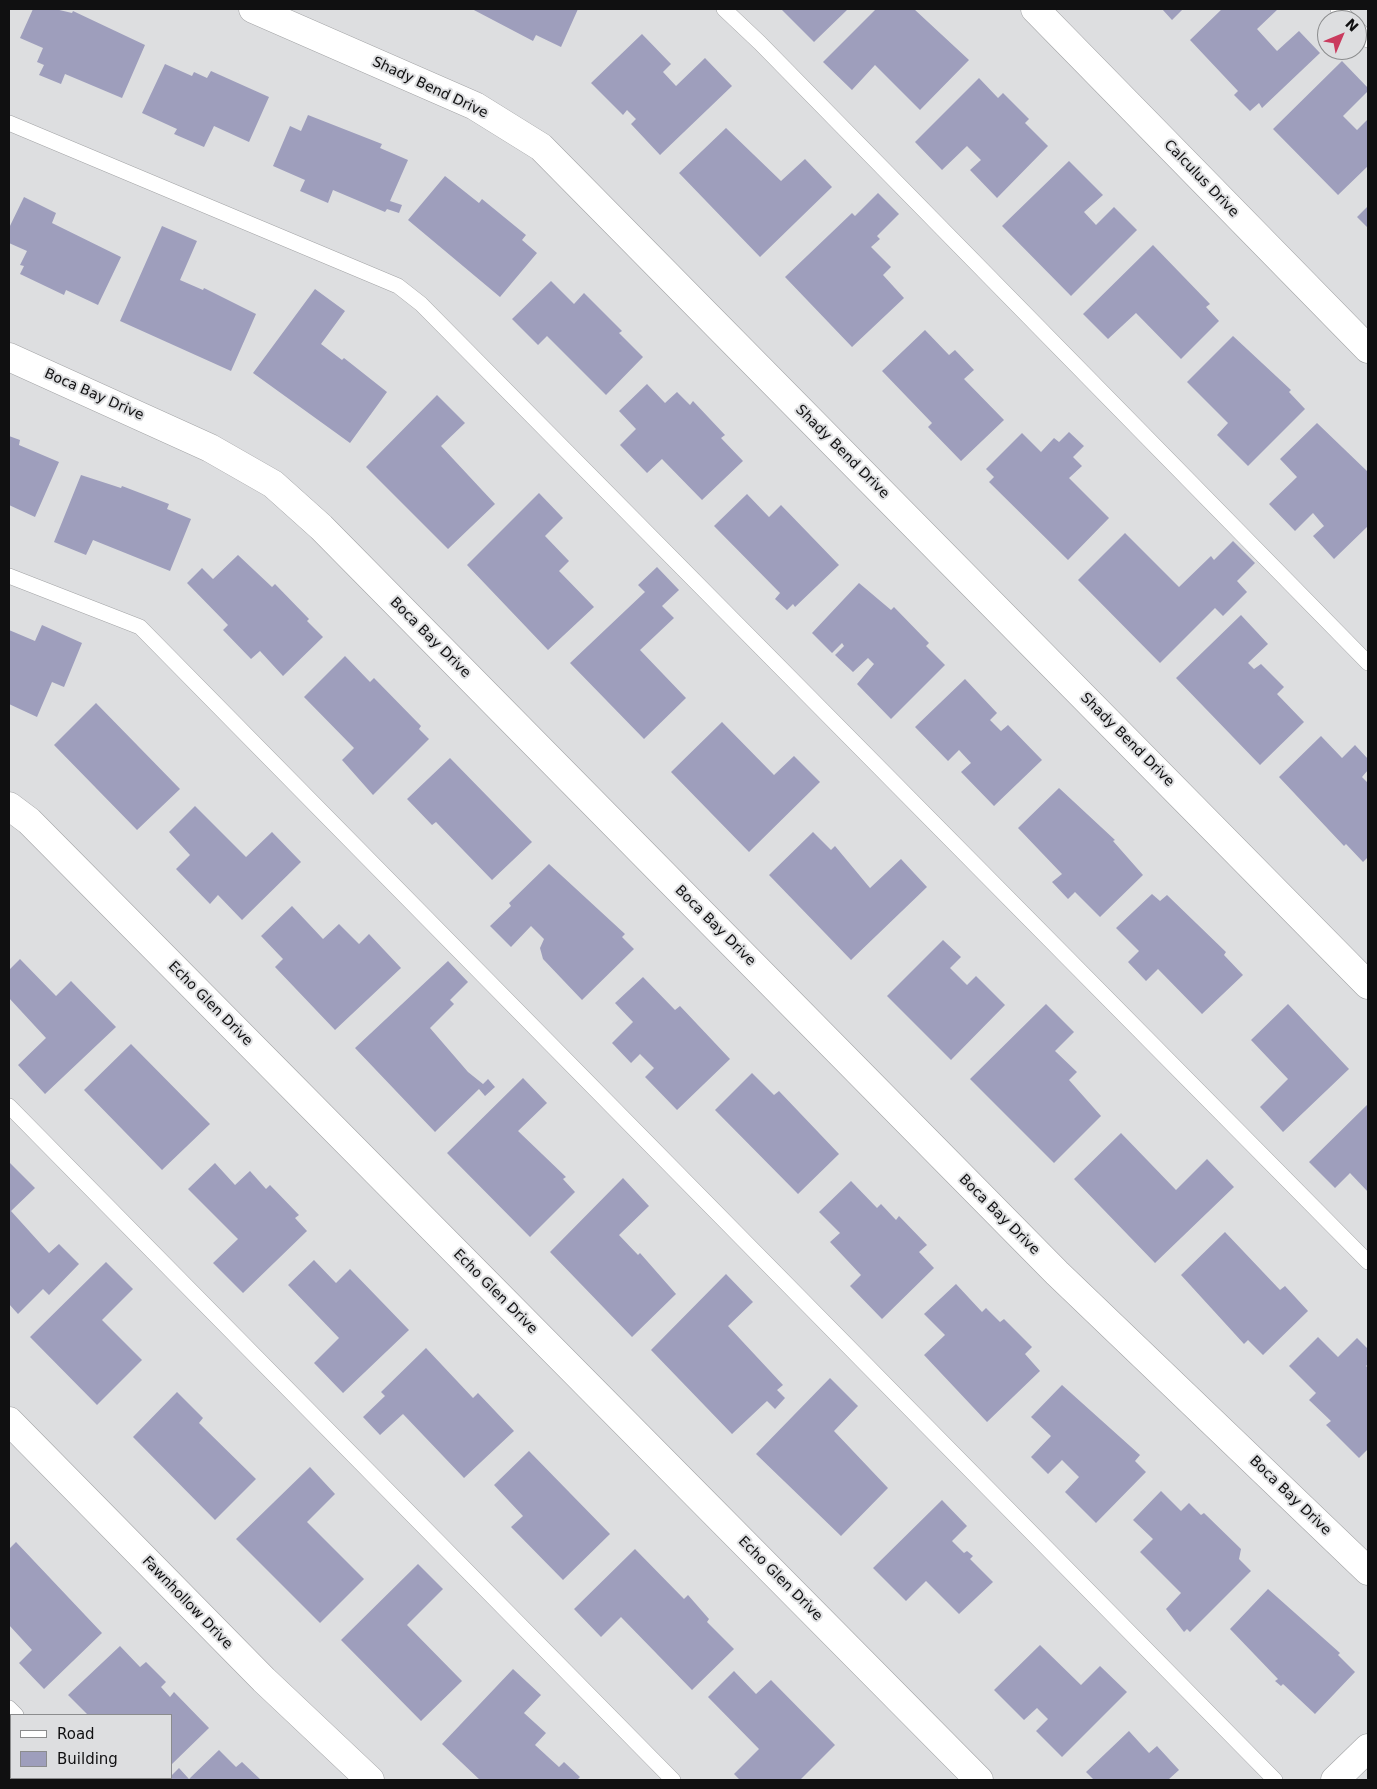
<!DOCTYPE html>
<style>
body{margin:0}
#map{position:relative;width:1377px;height:1789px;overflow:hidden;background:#dddee0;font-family:"DejaVu Sans",sans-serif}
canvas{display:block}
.frame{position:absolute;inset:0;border:10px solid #101011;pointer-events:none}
.legend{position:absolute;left:10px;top:1714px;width:162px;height:65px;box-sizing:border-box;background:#dddee0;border:1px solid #8b8c8d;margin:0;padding:6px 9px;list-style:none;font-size:15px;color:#101011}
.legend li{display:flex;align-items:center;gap:10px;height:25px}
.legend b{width:25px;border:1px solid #8b8c8d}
.north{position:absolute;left:1317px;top:10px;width:50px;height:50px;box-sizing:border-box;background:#dddee0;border:1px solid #8b8c8d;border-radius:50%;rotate:45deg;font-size:14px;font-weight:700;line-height:20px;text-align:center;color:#101011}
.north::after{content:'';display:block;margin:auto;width:18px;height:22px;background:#ca3b5e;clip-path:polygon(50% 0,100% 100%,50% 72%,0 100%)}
</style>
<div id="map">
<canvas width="1377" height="1789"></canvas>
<div class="frame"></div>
<ul class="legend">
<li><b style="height:6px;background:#fff"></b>Road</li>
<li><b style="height:14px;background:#9e9ebc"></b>Building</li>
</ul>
<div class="north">N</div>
</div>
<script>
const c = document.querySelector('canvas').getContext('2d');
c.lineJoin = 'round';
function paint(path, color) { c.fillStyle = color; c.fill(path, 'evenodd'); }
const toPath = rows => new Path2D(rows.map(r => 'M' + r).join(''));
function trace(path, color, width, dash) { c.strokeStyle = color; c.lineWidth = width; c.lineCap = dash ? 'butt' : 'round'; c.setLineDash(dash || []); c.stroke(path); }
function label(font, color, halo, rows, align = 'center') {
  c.font = font + ' "DejaVu Sans",sans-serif'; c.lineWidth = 4; c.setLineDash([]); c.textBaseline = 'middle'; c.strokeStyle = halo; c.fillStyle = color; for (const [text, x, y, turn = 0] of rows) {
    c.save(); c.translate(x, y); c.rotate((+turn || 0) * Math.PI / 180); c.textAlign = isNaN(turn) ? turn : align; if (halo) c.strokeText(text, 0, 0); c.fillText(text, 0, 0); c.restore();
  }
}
paint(toPath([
 [33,9,55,9,72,13,73,11,145,45,122,98,65,74,61,84,39,75,44,65,37,62,43,48,20,38],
 [472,9,578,9,561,47,536,35,533,41],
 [781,9,848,9,814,42],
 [876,9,914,9,969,60,920,110,875,65,852,90,823,62],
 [1162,9,1183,9,1172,20],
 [1222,9,1278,9,1257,29,1277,51,1299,31,1320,53,1262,108,1259,103,1250,111,1234,95,1238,91,1190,40],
 [642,34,671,64,663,72,676,86,705,58,732,86,660,155,631,124,636,119,627,110,623,115,591,83],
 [1342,61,1368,88,1368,91,1343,116,1357,130,1368,119,1368,166,1338,195,1273,129],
 [165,64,192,76,194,72,207,78,211,71,269,97,249,142,214,126,204,147,174,134,177,129,142,113],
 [979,78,998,98,1003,93,1029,119,1025,123,1048,146,997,198,970,170,981,160,967,146,942,170,915,142],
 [308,115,382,144,380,148,408,160,390,201,402,205,399,213,387,209,385,212,333,190,328,203,300,191,305,180,273,166,290,126,301,131],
 [726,128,781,181,805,159,832,187,760,257,679,173],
 [1069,161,1103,195,1084,212,1096,225,1114,207,1137,230,1071,296,1002,226],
 [445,176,479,203,482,199,526,235,522,240,537,253,500,297,408,220],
 [878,193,899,214,877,236,880,239,871,247,891,267,883,275,904,298,852,347,785,277,852,213,855,216],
 [24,197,56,213,52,223,121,257,98,305,66,290,64,295,20,274,24,266,20,265,27,251,9,243,9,228],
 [1368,206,1368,228,1357,217],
 [162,226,197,241,180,280,203,290,204,288,256,314,231,371,120,321],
 [1153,245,1210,304,1206,307,1219,321,1181,359,1136,313,1108,339,1083,314],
 [551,281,574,304,584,293,622,331,619,333,643,357,606,395,547,336,538,345,512,319],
 [315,289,345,311,321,344,342,360,344,358,387,392,350,443,253,373],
 [925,330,949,355,955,350,974,370,964,379,1004,420,961,461,928,427,932,423,882,371],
 [1233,336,1291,390,1289,392,1305,409,1248,466,1217,435,1228,423,1187,382],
 [647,384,665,403,677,392,690,405,693,401,725,435,721,438,743,461,702,500,662,459,647,473,620,445,636,429,619,411],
 [437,395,465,423,441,446,495,504,448,549,366,467],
 [1317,423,1368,472,1368,526,1334,559,1313,536,1324,526,1313,513,1295,531,1269,504,1297,477,1280,459],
 [1069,432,1084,446,1073,457,1082,466,1069,478,1109,518,1068,560,989,482,994,477,986,469,1022,433,1041,452,1054,438,1059,442],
 [9,436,20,440,19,445,59,462,35,517,9,505],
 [81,475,121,488,122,486,169,504,167,509,191,519,170,571,93,540,86,555,54,542],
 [539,493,563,518,545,536,569,561,559,571,594,607,548,650,467,565],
 [747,494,769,517,781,505,839,565,795,607,793,604,787,610,775,599,780,593,714,526],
 [1125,533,1179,587,1211,556,1214,560,1233,541,1255,563,1237,581,1247,592,1223,616,1215,608,1160,663,1078,580],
 [238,555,272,587,275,584,309,619,307,621,323,637,283,676,260,651,251,659,223,630,228,625,187,583,202,568,213,579],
 [657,567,679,590,662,606,674,618,640,650,686,698,644,739,570,663,645,592,638,585],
 [859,583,891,610,894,607,929,643,926,646,945,665,891,719,857,684,874,664,868,658,853,672,835,655,844,646,842,643,832,653,812,633],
 [1241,615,1268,644,1248,663,1254,669,1261,664,1284,687,1277,694,1304,722,1260,765,1176,678],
 [42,625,82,643,64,687,52,682,37,717,9,704,9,630,35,641],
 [345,656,370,682,374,678,421,726,419,729,429,739,373,795,342,760,354,748,304,697],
 [965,679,997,713,990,720,1001,731,1008,725,1042,760,994,806,961,772,971,763,959,750,948,761,915,727],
 [96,703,180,789,137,830,54,745],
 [722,722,774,775,794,756,820,782,749,852,671,772],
 [1321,736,1342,758,1355,745,1368,759,1368,770,1362,777,1368,783,1368,857,1363,862,1346,844,1344,846,1279,777],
 [450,758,532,842,492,880,436,822,432,825,407,799],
 [1059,788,1115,840,1113,841,1143,875,1100,917,1075,892,1068,899,1052,882,1062,874,1018,828],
 [195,806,246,857,272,832,301,862,242,920,218,895,210,904,176,869,190,855,169,832],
 [813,832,831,850,835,846,870,888,901,859,927,887,851,960,769,875],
 [549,864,625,934,622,937,634,949,582,1000,543,959,540,948,544,939,531,926,511,947,490,926,511,906,509,903],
 [1152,894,1160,901,1167,895,1226,952,1224,955,1243,975,1202,1014,1158,969,1146,981,1128,962,1139,951,1116,928],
 [292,906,323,939,339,924,359,944,369,934,401,968,335,1030,275,967,283,959,261,936],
 [943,940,961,957,950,968,967,985,976,976,1005,1005,951,1060,887,996],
 [20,959,56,996,71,981,116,1027,45,1094,18,1065,46,1038,9,998,9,970],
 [448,961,468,982,450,1000,454,1004,430,1028,468,1072,483,1084,488,1079,495,1087,485,1096,479,1089,435,1132,355,1048],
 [643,977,675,1010,680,1006,730,1059,677,1110,645,1077,654,1068,640,1054,631,1063,612,1043,633,1022,615,1003],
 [1046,1004,1074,1032,1055,1051,1077,1072,1069,1080,1101,1116,1054,1163,970,1079],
 [1288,1004,1349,1069,1283,1132,1260,1107,1288,1079,1251,1040],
 [131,1044,210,1124,162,1170,84,1090],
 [752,1073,774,1095,779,1091,839,1154,798,1194,715,1110],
 [523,1078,547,1103,518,1131,566,1177,563,1179,575,1192,530,1237,447,1153],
 [1368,1104,1368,1192,1350,1173,1335,1188,1309,1162],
 [1121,1133,1176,1190,1207,1159,1234,1187,1155,1263,1074,1179],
 [9,1162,35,1188,11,1211,49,1253,59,1244,79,1264,49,1295,43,1289,18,1314,9,1304],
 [215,1163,235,1185,250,1171,266,1189,270,1185,299,1215,295,1218,307,1231,243,1293,213,1263,238,1239,188,1189],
 [623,1178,649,1206,619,1235,638,1255,640,1253,676,1294,632,1337,550,1252],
 [851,1181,877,1208,881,1204,896,1220,899,1216,927,1245,919,1252,934,1268,882,1319,850,1286,861,1275,830,1242,840,1233,819,1212],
 [1225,1232,1280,1290,1285,1286,1308,1311,1263,1355,1248,1340,1244,1344,1181,1275],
 [314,1260,336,1283,350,1269,409,1330,343,1393,314,1363,339,1338,288,1285],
 [106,1262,133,1289,102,1320,142,1360,97,1405,30,1337],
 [726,1274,753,1302,728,1326,783,1385,777,1390,785,1398,775,1409,767,1401,732,1434,651,1350],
 [956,1284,982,1312,986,1308,1000,1322,1004,1319,1032,1347,1025,1354,1040,1371,987,1422,924,1355,945,1335,924,1314],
 [1318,1337,1338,1357,1357,1338,1368,1349,1368,1364,1366,1366,1368,1368,1368,1449,1359,1458,1326,1425,1331,1421,1309,1400,1316,1393,1289,1366],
 [426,1348,473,1398,478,1393,514,1431,464,1478,403,1414,380,1435,363,1417,385,1396,381,1392],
 [830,1378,858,1406,834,1431,888,1488,841,1536,756,1454],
 [1062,1385,1140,1455,1135,1461,1146,1472,1096,1523,1065,1492,1079,1477,1062,1460,1048,1474,1031,1457,1051,1436,1031,1417],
 [177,1392,203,1418,199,1423,256,1479,215,1520,133,1437],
 [529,1451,610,1534,563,1580,511,1527,523,1516,494,1485],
 [310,1467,335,1494,307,1522,364,1579,320,1623,236,1539],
 [1161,1491,1181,1511,1189,1503,1201,1515,1204,1513,1241,1549,1239,1559,1251,1571,1190,1632,1187,1629,1184,1632,1166,1609,1181,1593,1140,1552,1153,1539,1133,1520],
 [942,1500,967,1526,952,1541,964,1553,967,1551,973,1556,970,1559,993,1582,959,1614,926,1581,906,1601,873,1568],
 [16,1542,102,1633,44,1689,19,1663,32,1650,9,1625,9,1549],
 [635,1549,684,1599,688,1595,709,1619,707,1622,734,1649,692,1690,621,1617,601,1637,574,1609],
 [418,1564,443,1589,407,1625,462,1681,421,1721,341,1640],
 [1268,1589,1340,1653,1338,1655,1355,1672,1315,1714,1283,1684,1281,1686,1275,1681,1278,1679,1230,1629],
 [1040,1645,1081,1685,1100,1666,1127,1692,1062,1757,1036,1731,1048,1719,1037,1708,1024,1720,994,1690],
 [120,1646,140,1667,146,1662,166,1682,161,1687,170,1697,174,1692,209,1728,171,1765,171,1715,88,1715,68,1695],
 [513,1669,541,1695,524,1713,546,1733,535,1745,559,1767,564,1762,580,1777,577,1780,480,1780,442,1744],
 [734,1671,756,1694,771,1680,835,1745,800,1780,740,1780,734,1774,759,1749,708,1697],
 [1129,1731,1149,1753,1157,1746,1179,1770,1169,1779,1170,1780,1094,1780,1086,1772],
 [219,1750,236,1767,242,1762,261,1780,167,1780,171,1778,171,1776,179,1768,189,1779],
 [131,1778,158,1778,155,1780,133,1780]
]), '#9e9ebc');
const service = toPath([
 [724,9,760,43,1368,663],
 [1338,9,1349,20],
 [1357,28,1368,40],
 [9,123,398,286,421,304,1368,1262],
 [9,576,140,627,1275,1780],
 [9,1106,673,1780],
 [9,1708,16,1715],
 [78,1778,80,1780]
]);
const minor = toPath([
 [253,9,475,106,541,147,1368,985],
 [1035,9,1368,349],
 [9,357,210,448,273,484,321,527,1057,1273,1368,1571],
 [9,806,29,821,979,1780],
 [9,1421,264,1680,370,1780]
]);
const secondary = toPath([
 [1335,1780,1368,1748]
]);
trace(service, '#a2a3a5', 16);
trace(minor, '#a2a3a5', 29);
trace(secondary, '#a2a3a5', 29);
trace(service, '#fff', 15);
trace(minor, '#fff', 28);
trace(secondary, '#fff', 28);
label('14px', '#101011', '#dddee0', [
 ["Shady Bend Drive",430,88,25],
 ["Calculus Drive",1201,179,46],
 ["Boca Bay Drive",94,395,24],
 ["Shady Bend Drive",842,452,45],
 ["Boca Bay Drive",430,638,45],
 ["Shady Bend Drive",1127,740,45],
 ["Boca Bay Drive",715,926,45],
 ["Echo Glen Drive",210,1004,45],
 ["Boca Bay Drive",999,1215,45],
 ["Echo Glen Drive",495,1292,45],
 ["Boca Bay Drive",1290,1496,44],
 ["Echo Glen Drive",780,1579,45],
 ["Fawnhollow Drive",187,1603,46]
]);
</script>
